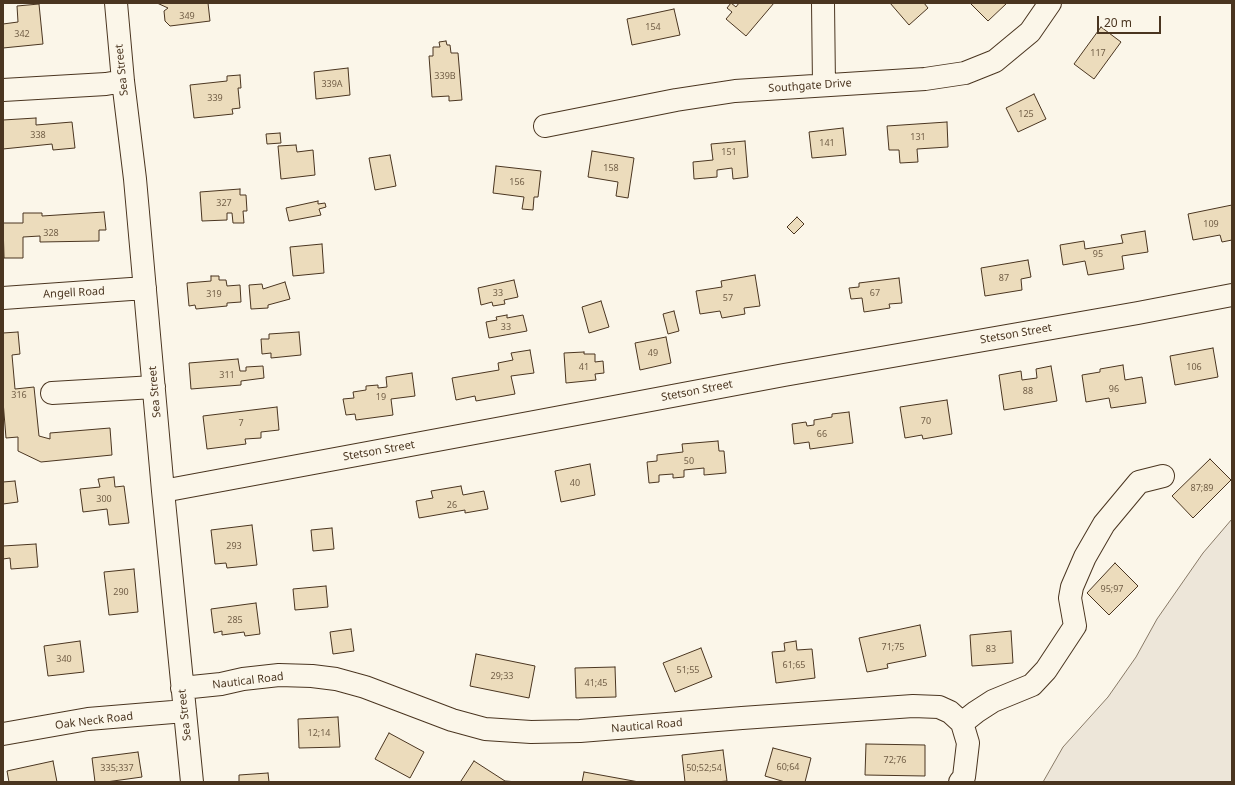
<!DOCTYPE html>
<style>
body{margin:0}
#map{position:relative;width:1235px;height:785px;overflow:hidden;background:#fbf6e9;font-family:"Noto Sans",sans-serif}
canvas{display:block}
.frame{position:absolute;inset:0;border:4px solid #4a3520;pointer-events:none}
.scale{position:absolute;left:1097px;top:16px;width:64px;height:18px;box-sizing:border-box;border:2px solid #4a3520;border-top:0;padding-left:5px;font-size:12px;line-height:14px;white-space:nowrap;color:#4a3520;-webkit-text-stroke:3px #fbf6e9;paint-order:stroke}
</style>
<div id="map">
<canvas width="1235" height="785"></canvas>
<div class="frame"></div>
<div class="scale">20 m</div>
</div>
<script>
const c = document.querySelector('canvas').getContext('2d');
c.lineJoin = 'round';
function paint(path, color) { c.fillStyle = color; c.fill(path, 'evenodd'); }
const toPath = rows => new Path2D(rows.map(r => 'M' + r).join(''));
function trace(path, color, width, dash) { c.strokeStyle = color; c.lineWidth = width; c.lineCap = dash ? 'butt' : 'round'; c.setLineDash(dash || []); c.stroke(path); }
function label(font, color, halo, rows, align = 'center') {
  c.font = font + ' "Noto Sans",sans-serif'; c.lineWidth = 3; c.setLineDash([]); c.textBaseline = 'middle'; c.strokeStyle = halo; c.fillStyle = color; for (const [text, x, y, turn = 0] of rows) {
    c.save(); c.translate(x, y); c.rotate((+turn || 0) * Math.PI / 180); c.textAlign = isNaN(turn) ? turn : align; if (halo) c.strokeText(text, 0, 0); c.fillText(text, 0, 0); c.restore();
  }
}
const green = toPath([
 [1232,519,1232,782,1043,782,1063,747,1108,697,1136,657,1157,619,1203,553,1232,519]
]);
paint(green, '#ede6d9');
trace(green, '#887966', 1);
const building = toPath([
 [157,3,208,3,210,21,170,26,165,21,164,11,168,8,157,3],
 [731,3,736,7,739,3,774,3,746,36,726,19,732,12,727,8,731,3],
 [890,3,924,3,928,8,909,25,890,3],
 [970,3,1007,3,988,21,970,3],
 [39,4,43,44,3,48,3,24,18,22,17,6,39,4],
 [674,9,680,35,632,45,627,19,674,9],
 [1101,27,1121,42,1094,79,1074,64,1101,27],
 [446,41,447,45,450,45,451,53,458,53,462,100,449,101,449,96,432,97,429,56,433,56,433,47,440,47,439,42,446,41],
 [348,68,350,95,316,99,314,72,348,68],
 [240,75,241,88,238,88,240,108,232,109,233,114,194,118,190,85,227,81,227,76,240,75],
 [1034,94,1046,119,1018,132,1006,108,1034,94],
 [36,118,36,125,72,122,75,148,53,150,52,144,3,149,3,120,36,118],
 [947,122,948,147,917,149,918,162,900,163,899,150,889,150,887,126,947,122],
 [843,128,846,155,812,158,809,132,843,128],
 [280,133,281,143,267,144,266,134,280,133],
 [745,141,748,177,733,179,732,168,717,170,717,177,694,179,693,162,713,160,711,144,745,141],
 [296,145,297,152,313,150,315,175,281,179,278,146,296,145],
 [592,151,634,158,628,198,616,196,618,182,588,177,592,151],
 [390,155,396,186,375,190,369,158,390,155],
 [496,166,541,171,538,197,534,197,533,210,522,209,524,197,493,193,496,166],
 [240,189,240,195,246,195,247,211,243,211,244,223,233,223,232,213,227,213,227,220,202,221,200,192,240,189],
 [318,201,318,204,325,203,326,207,319,209,321,215,289,221,286,208,318,201],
 [1232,205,1232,240,1222,242,1220,235,1193,240,1188,214,1232,205],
 [104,212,106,230,99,230,99,241,40,242,40,236,23,237,23,258,4,258,3,223,23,223,23,213,42,213,42,216,104,212],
 [797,217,804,224,794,234,787,227,797,217],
 [1145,231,1148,252,1122,256,1124,269,1088,275,1085,261,1063,265,1060,245,1084,241,1085,249,1123,243,1121,235,1145,231],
 [322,244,324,273,293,276,290,247,322,244],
 [1028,260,1031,277,1021,279,1022,290,985,296,981,268,1028,260],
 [755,275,760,306,744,308,745,314,722,318,720,311,700,314,696,291,722,287,721,281,755,275],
 [211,276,219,276,219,280,226,280,227,286,240,285,241,302,227,303,227,306,196,309,195,305,189,306,187,283,211,281,211,276],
 [899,278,902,303,889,304,890,308,864,312,862,298,851,299,849,288,859,287,859,283,899,278],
 [514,280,518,297,504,300,505,304,493,306,492,302,481,305,478,288,514,280],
 [285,282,290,299,268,305,268,308,251,309,249,285,262,284,263,289,285,282],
 [601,301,609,327,589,333,582,307,601,301],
 [674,311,679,331,668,334,663,314,674,311],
 [507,315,507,318,523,315,527,331,489,338,486,322,497,320,496,317,507,315],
 [18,332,20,354,12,355,15,389,34,387,39,436,50,439,50,433,110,428,112,455,41,462,18,451,18,437,6,438,3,401,3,333,18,332],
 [299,332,301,355,271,358,271,353,262,354,261,339,269,339,269,334,299,332],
 [666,337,671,363,640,370,635,343,666,337],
 [1213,348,1218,377,1175,385,1170,356,1213,348],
 [530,350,534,373,511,376,515,394,476,401,475,396,456,400,452,378,499,370,498,363,513,360,511,353,530,350],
 [584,352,584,354,595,354,595,362,603,361,604,373,595,374,596,380,566,383,564,353,584,352],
 [238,359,240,371,246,371,246,367,263,366,264,378,241,381,241,385,191,389,189,363,238,359],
 [1123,365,1125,380,1142,377,1146,403,1111,408,1109,398,1086,402,1082,375,1100,372,1100,369,1123,365],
 [1051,366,1057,401,1004,410,999,375,1021,371,1022,380,1037,378,1036,369,1051,366],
 [412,373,415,396,391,399,393,415,356,420,355,414,346,415,343,399,354,398,353,392,366,390,366,386,378,385,378,388,387,387,386,377,412,373],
 [947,400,952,434,923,439,922,435,905,438,900,407,947,400],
 [277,407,279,430,261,432,261,438,245,439,246,444,207,449,203,416,277,407],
 [849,412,853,443,810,449,809,442,794,444,792,424,806,422,807,426,814,425,814,420,832,417,832,414,849,412],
 [718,441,719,451,724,451,726,473,704,475,704,468,684,470,684,477,673,478,673,474,659,475,659,482,649,483,647,462,657,461,657,455,683,452,682,444,718,441],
 [1210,459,1231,480,1193,518,1172,496,1210,459],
 [590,464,595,495,561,502,555,471,590,464],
 [114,477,115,487,124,486,129,523,109,525,107,509,83,512,80,489,100,487,98,479,114,477],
 [15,481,18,502,3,504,3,482,15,481],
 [461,486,463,495,484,491,488,509,465,513,465,510,419,518,416,501,433,498,431,491,461,486],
 [252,525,257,565,227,568,226,563,215,564,211,530,252,525],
 [332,528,334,549,313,551,311,530,332,528],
 [36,544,38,567,11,569,10,558,3,559,3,546,36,544],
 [1115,563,1138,586,1109,615,1087,593,1115,563],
 [134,569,138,612,109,615,104,572,134,569],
 [326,586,328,607,295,610,293,589,326,586],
 [256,603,260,634,245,636,244,632,222,635,222,631,214,633,211,609,256,603],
 [920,625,926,656,887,664,888,668,867,672,859,638,920,625],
 [351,629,354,651,333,654,330,632,351,629],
 [1011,631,1013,663,972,666,970,635,1011,631],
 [80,641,84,672,48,676,44,646,80,641],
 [796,641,797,650,812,649,815,678,776,683,772,652,785,651,784,643,796,641],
 [701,648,712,677,675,692,663,663,701,648],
 [476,654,535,666,529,698,470,686,476,654],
 [615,667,616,697,576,698,575,668,615,667],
 [338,717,340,747,299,748,298,719,338,717],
 [389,733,424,752,410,778,375,759,389,733],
 [866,744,925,745,925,776,865,775,866,744],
 [773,748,811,758,805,782,785,782,765,776,773,748],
 [723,750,727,781,716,782,685,782,682,755,723,750],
 [138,752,142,777,106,782,95,782,92,758,138,752],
 [53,761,57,782,9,782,7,771,53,761],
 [474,761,505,781,518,782,463,782,461,781,474,761],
 [584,772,639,782,582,782,584,772],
 [268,773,269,782,239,782,239,775,268,773]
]);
paint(building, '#ecdcbc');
trace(building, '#4a3520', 1);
const minor = toPath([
 [116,3,123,81,135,179,163,491,192,782],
 [823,3,824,85],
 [3,90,106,84,123,81],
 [545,126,676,100,735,91,925,79,965,73,995,61,1030,32,1050,3],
 [3,298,145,288],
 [52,393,154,387],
 [163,491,534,422,784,375,1138,313,1232,295],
 [182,688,221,684,243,679,279,675,312,676,336,679,365,687,452,720,485,729,531,732,580,731,742,718,913,706,939,707,950,712,962,723],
 [962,723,976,712,993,701,1032,685,1046,670,1075,626,1070,598,1072,587,1085,557,1104,524,1139,482,1163,476],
 [3,734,88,719,185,711],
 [960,782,964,777,968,743,962,723]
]);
trace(minor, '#4a3520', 24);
trace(minor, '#fbf6e9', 22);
label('9px', '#725f47', null, [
 ["349",187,16],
 ["154",653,27],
 ["342",22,34],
 ["117",1098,53],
 ["339B",445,76],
 ["339A",332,84],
 ["339",215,98],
 ["125",1026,114],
 ["338",38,135],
 ["131",918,137],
 ["141",827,143],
 ["151",729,152],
 ["158",611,168],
 ["156",517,182],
 ["327",224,203],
 ["109",1211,224],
 ["328",51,233],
 ["95",1098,254],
 ["87",1004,278],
 ["33",498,293],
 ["67",875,293],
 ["319",214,294],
 ["57",728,298],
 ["33",506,327],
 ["49",653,353],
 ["41",584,367],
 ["106",1194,367],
 ["311",227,375],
 ["96",1114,389],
 ["88",1028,391],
 ["316",19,395],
 ["19",381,397],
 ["70",926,421],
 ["7",241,423],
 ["66",822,434],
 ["50",689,461],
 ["40",575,483],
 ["87;89",1202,488],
 ["300",104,499],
 ["26",452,505],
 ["293",234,546],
 ["95;97",1112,589],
 ["290",121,592],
 ["285",235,620],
 ["71;75",893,647],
 ["83",991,649],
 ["340",64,659],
 ["61;65",794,665],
 ["51;55",688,670],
 ["29;33",502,676],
 ["41;45",596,683],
 ["12;14",319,733],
 ["72;76",895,760],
 ["60;64",788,767],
 ["335;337",117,768],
 ["50;52;54",704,768]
]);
label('11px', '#4a3520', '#fbf6e9', [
 ["Sea Street",122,70,-96],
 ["Southgate Drive",810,86,-4],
 ["Angell Road",74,293,-3],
 ["Stetson Street",1016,334,-10],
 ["Stetson Street",697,391,-11],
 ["Sea Street",155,392,-95],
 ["Stetson Street",379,451,-10],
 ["Nautical Road",248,681,-7],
 ["Sea Street",185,715,-96],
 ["Oak Neck Road",94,721,-7],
 ["Nautical Road",647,726,-5]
]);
</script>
